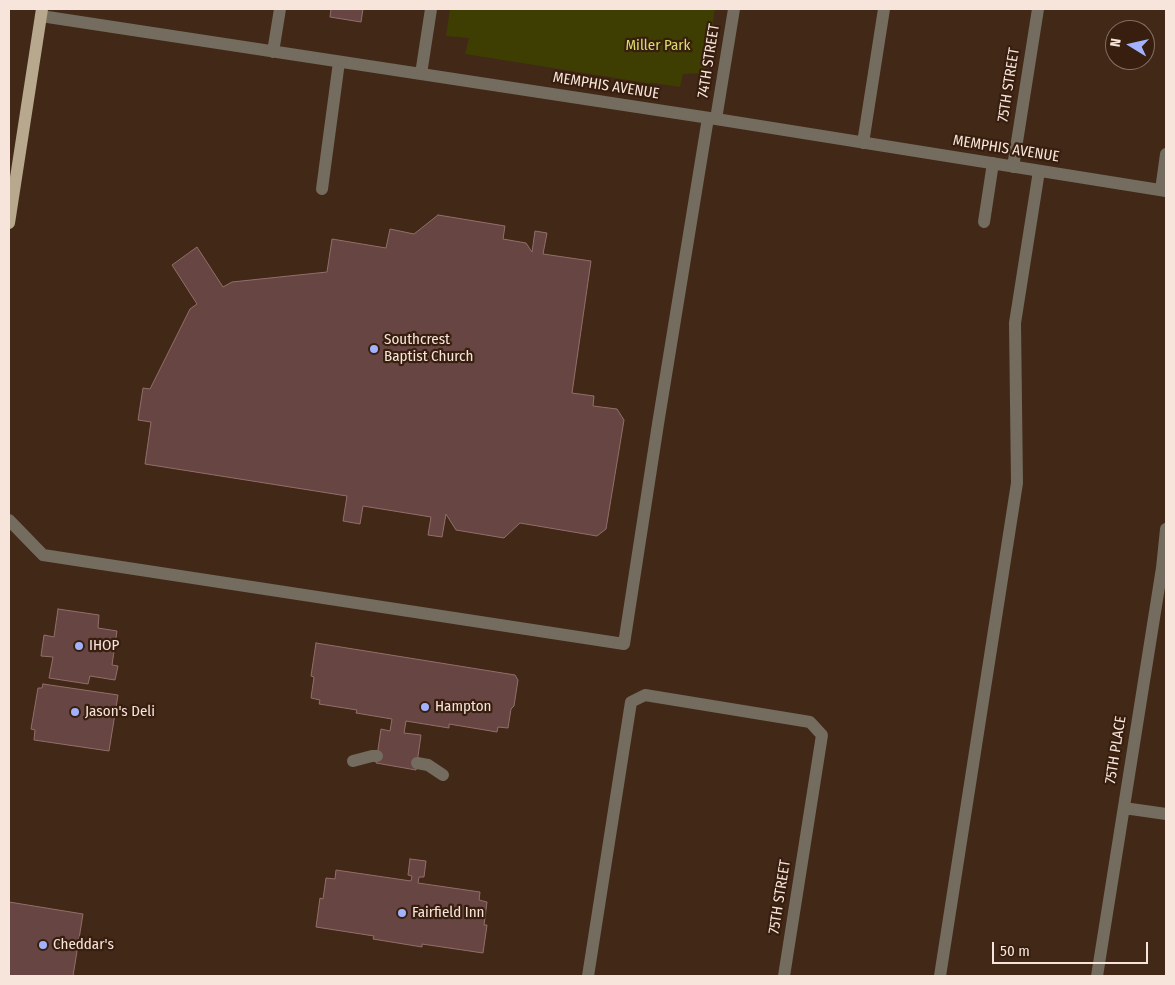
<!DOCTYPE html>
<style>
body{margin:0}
#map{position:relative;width:1175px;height:985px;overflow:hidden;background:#422817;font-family:"Fira Sans Condensed",sans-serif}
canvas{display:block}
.frame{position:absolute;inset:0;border:10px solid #f7e5db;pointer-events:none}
.north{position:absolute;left:1105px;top:20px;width:50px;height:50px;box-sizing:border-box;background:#371e0e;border:1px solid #846e60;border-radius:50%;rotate:279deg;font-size:14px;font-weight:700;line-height:20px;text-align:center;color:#f7e5db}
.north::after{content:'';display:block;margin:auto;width:18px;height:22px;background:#a2b2fd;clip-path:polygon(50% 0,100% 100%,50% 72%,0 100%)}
.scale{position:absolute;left:992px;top:942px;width:156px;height:22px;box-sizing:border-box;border:2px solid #f7e5db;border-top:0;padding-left:6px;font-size:15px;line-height:18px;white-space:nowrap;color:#f7e5db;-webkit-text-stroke:4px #371e0e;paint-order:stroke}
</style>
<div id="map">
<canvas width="1175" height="985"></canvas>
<div class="frame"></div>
<div class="north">N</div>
<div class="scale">50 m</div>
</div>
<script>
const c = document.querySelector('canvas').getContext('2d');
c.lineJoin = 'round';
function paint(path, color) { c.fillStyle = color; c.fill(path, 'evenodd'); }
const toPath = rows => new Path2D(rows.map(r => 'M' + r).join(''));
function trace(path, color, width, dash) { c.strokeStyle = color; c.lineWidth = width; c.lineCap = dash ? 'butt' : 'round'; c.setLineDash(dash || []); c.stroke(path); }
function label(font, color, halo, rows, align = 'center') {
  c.font = font + ' "Fira Sans Condensed",sans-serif'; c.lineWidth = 4.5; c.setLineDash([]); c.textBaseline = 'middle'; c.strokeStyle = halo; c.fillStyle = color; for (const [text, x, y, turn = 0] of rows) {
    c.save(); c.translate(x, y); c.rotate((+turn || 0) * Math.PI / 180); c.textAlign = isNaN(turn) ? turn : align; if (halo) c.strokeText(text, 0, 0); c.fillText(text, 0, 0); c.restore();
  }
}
paint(toPath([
 [450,9,715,9,705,73,683,74,680,87,654,83,647,83,465,54,469,38,446,36]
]), '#3e3e02');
const building = toPath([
 [331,9,363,9,361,22,330,17,331,9],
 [438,215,505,226,503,239,526,243,532,252,535,231,547,233,543,254,591,261,572,393,594,396,593,406,617,409,624,420,606,529,597,536,520,523,504,538,456,530,446,514,442,537,428,535,431,517,363,506,360,524,343,521,347,496,145,464,151,422,138,420,143,388,150,389,190,309,197,304,172,265,197,247,223,287,232,282,327,272,332,239,386,248,390,229,414,234,438,215],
 [58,609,99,615,98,628,117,631,112,665,118,666,115,680,90,676,88,684,49,678,53,657,41,656,44,635,54,637,58,609],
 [316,643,515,675,518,680,514,706,511,709,508,728,498,727,497,732,449,724,449,728,406,721,404,733,421,735,416,770,376,763,381,729,390,731,392,719,356,713,357,710,319,704,320,700,311,698,314,677,311,676,316,643],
 [43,684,118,695,109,751,34,740,35,730,31,729,38,688,42,688,43,684],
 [410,859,426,861,424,877,419,877,418,883,480,892,479,900,487,902,484,925,487,925,483,953,422,944,422,947,373,939,374,936,316,927,320,898,323,899,326,878,335,879,336,870,411,881,412,876,408,875,410,859],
 [9,902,83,914,73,976,9,976,9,902]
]);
paint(building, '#674542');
trace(building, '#936e6a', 1);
trace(toPath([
 [41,16,716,119,1166,191],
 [273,52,280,9],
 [421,74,431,9],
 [716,119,734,9],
 [863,143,884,9],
 [1013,167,1038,9],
 [322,189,339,62],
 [1161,190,1166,154],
 [984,222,993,163],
 [9,520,43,555,624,644,658,424,708,118],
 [353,761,372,756,377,756],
 [417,763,428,765,443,775],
 [1124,808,1166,814],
 [588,976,631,702,645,695,810,722,822,735,784,976],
 [940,976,1017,483,1015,323,1039,171],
 [1097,976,1162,568,1166,529]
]), '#736c5f', 12);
trace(toPath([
 [9,223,42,9]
]), '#b7a88e', 12);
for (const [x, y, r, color] of [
 [374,349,5,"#a2b2fd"],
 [79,646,5,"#a2b2fd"],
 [425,707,5,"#a2b2fd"],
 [75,712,5,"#a2b2fd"],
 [402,913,5,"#a2b2fd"],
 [43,945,5,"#a2b2fd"]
]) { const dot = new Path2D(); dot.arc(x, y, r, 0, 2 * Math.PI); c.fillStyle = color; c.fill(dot); trace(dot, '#371e0e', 2); }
label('15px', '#dbdc6b', '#371e0e', [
 ["Miller Park",658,46]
]);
label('15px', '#f7e5db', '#371e0e', [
 ["74TH STREET",709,61,-81],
 ["75TH STREET",1009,85,-81],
 ["MEMPHIS AVENUE",606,86,9],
 ["MEMPHIS AVENUE",1006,149,9],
 ["75TH PLACE",1116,750,-81],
 ["75TH STREET",780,897,-81]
]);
label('15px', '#f7e5db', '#371e0e', [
 ["Southcrest",384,340],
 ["Baptist Church",384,357],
 ["IHOP",89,646],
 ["Hampton",435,707],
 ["Jason's Deli",85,712],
 ["Fairfield Inn",412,913],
 ["Cheddar's",53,945]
], 'left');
</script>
